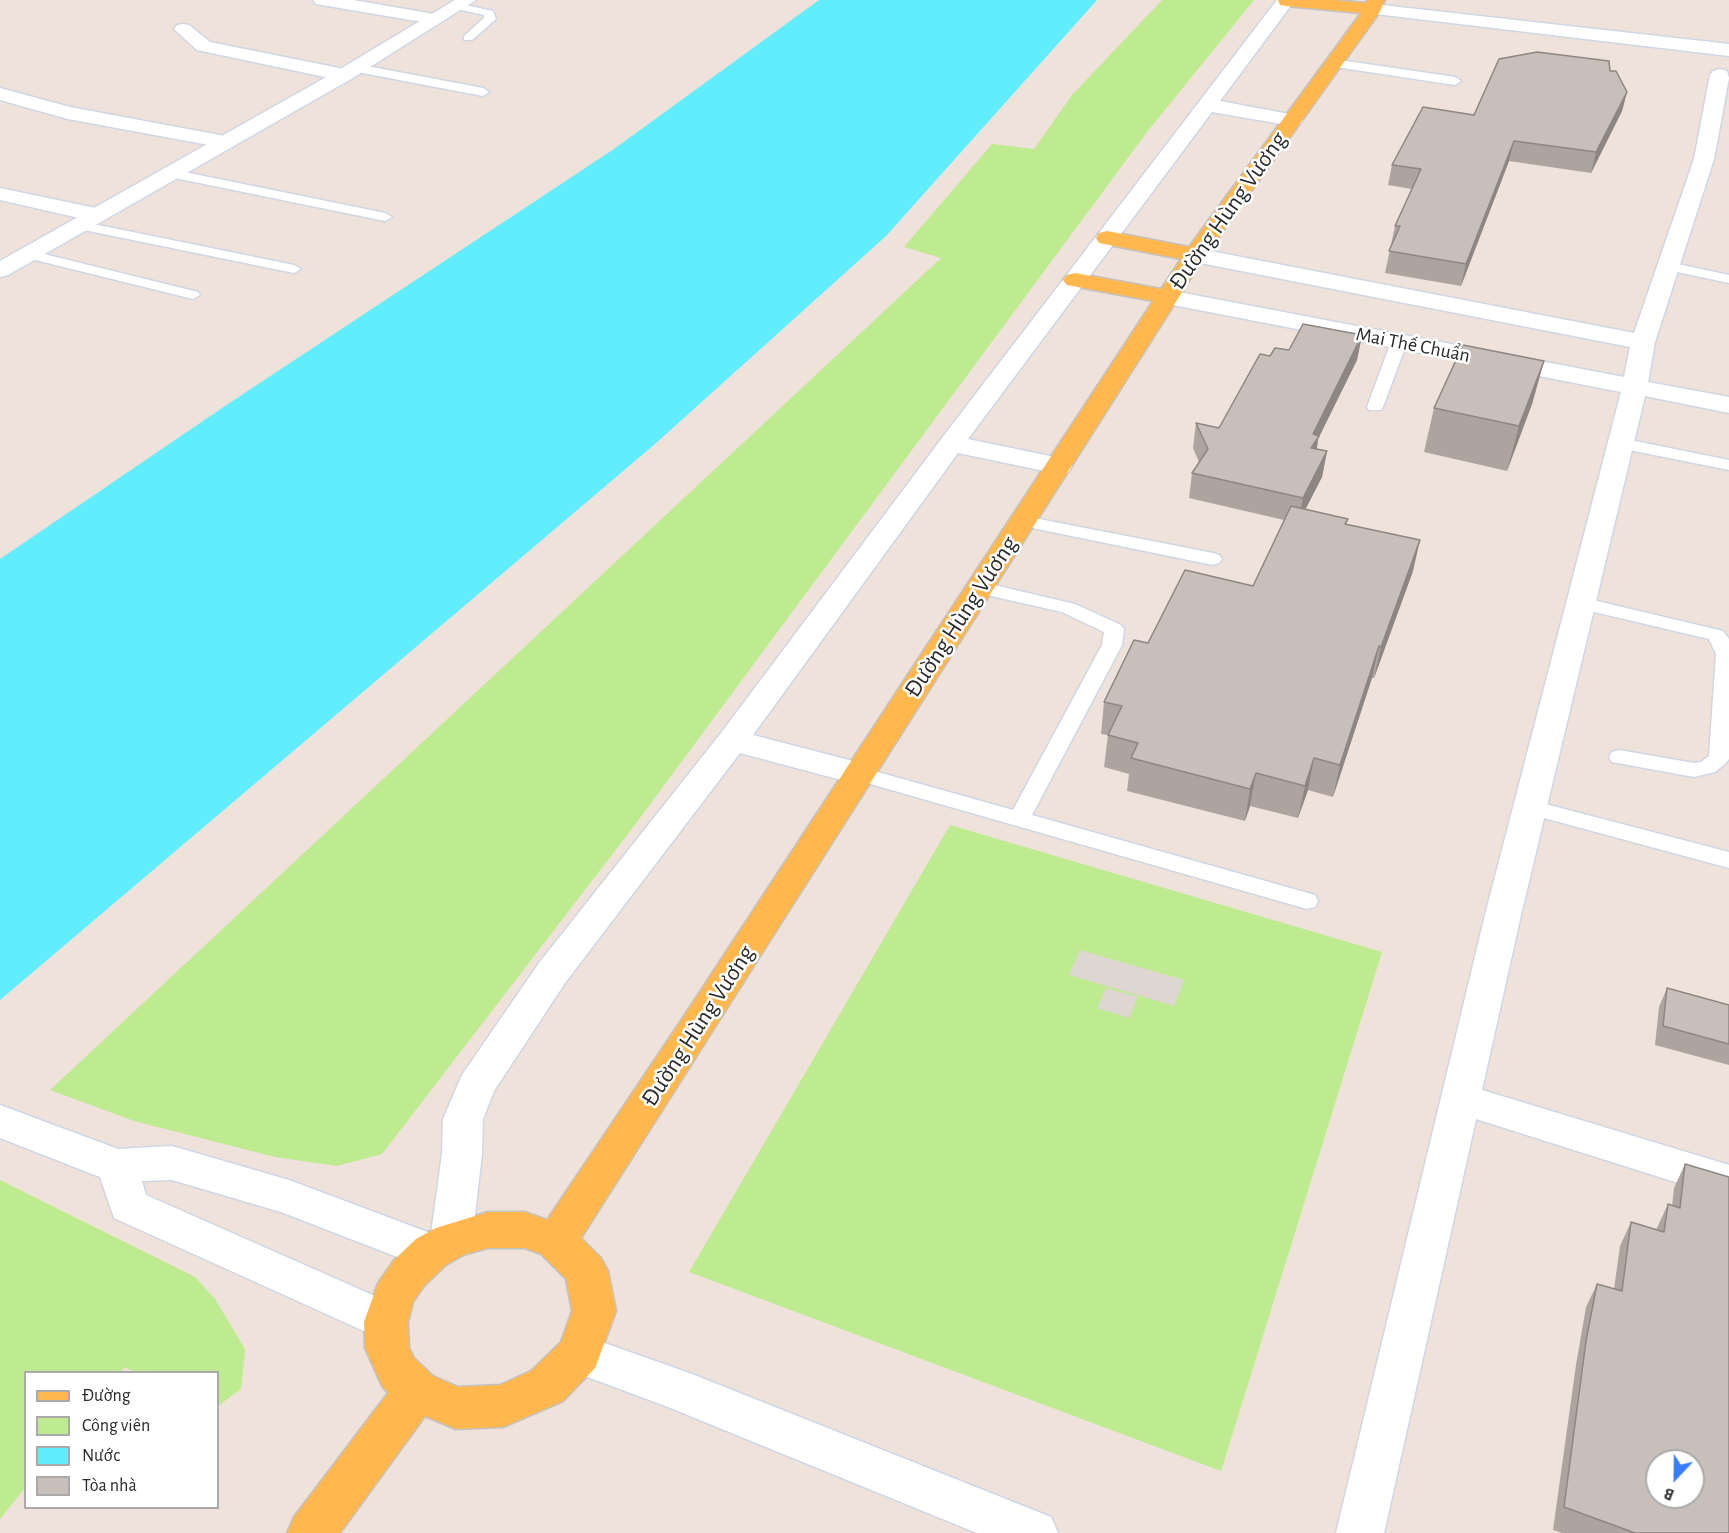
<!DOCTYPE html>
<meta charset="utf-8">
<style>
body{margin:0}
#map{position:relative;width:1729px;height:1533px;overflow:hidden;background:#eee2da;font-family:"Alegreya Sans",sans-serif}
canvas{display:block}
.legend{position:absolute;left:24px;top:1371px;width:195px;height:138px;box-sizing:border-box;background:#fff;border:2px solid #aaa;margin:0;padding:8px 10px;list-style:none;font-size:18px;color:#2a2a2a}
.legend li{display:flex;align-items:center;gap:12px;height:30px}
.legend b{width:30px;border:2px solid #aaa}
.north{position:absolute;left:1645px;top:1449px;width:60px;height:60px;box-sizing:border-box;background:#fff;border:2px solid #aaa;border-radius:50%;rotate:202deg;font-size:16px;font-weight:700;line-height:24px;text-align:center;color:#2a2a2a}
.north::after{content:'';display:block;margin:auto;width:21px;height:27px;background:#367dff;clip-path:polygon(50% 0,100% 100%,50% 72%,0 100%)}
</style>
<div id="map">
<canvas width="1729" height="1533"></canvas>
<ul class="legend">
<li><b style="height:8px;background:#ffb74e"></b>Đường</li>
<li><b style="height:16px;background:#beeb90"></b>Công viên</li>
<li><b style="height:16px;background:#61edfc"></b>Nước</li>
<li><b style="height:16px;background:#c9bfba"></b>Tòa nhà</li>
</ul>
<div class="north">B</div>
</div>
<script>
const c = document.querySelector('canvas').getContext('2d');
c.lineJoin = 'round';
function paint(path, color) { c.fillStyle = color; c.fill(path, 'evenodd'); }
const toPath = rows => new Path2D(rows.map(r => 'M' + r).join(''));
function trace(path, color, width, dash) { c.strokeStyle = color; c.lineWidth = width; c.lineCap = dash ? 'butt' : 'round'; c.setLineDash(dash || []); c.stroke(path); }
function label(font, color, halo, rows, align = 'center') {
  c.font = font + ' "Alegreya Sans",sans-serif'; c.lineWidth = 5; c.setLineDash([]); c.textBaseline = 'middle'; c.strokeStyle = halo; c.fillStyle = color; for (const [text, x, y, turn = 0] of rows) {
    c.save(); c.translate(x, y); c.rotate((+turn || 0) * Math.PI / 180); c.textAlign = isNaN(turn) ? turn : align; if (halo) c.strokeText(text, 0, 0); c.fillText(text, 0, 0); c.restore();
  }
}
paint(toPath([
 [1162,0,1254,0,1147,132,634,826,382,1154,337,1166,275,1157,134,1121,50,1090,941,258,904,247,992,144,1034,149,1072,95],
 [950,825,1382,952,1221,1471,689,1272],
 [0,1180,195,1277,215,1299,245,1349,241,1389,218,1406,218,1372,134,1372,125,1367,121,1372,26,1372,25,1488,0,1519]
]), '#beeb90');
paint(toPath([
 [1080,950,1184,980,1174,1006,1069,975],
 [1106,988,1138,997,1129,1018,1097,1008]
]), '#ddd6d1');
paint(toPath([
 [819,0,1097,0,886,236,655,444,0,1000,0,559,228,404,614,149]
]), '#61edfc');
const service = toPath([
 [456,3,493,11,496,19,472,40,464,40,464,36,484,18,484,15,452,8,452,4,456,3],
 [1333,59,1455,77,1461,81,1455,85,1329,66,1329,60,1333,59],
 [356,64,483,88,489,92,483,96,352,71,350,68,356,64],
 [170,169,385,213,392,217,385,221,165,176,163,173,165,170,170,169],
 [79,221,294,265,301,269,294,273,74,228,72,225,79,221],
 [28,250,198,292,200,295,193,299,23,257,21,254,23,251,28,250],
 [1668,262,1729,275,1729,283,1663,269,1661,266,1663,263,1668,262],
 [1399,337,1407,342,1383,407,1381,410,1369,410,1367,407,1391,342,1399,337],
 [1620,438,1729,460,1729,470,1614,447,1612,443,1614,439,1620,438],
 [1024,516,1213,553,1219,555,1222,559,1219,563,1213,565,1018,525,1015,521,1018,517,1024,516],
 [981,582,1075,604,1121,625,1124,629,1122,645,1032,815,1315,895,1318,901,1315,907,1307,909,853,779,849,774,853,769,860,767,1013,810,1102,645,1104,632,1062,612,974,592,972,588,974,584,981,582],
 [1580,597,1723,631,1729,639,1729,759,1726,763,1715,772,1694,777,1612,762,1609,757,1612,752,1619,750,1694,763,1701,762,1709,756,1716,654,1709,639,1573,607,1571,603,1573,599,1580,597],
 [1530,800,1729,852,1729,868,1522,812,1519,807,1522,802,1530,800]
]);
const minor = toPath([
 [313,0,353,0,434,14,440,15,443,19,440,23,434,24,322,5,316,4,313,0],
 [1277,0,1295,0,1220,101,1300,116,1303,120,1300,124,1293,126,1212,112,968,439,1069,460,1072,466,1069,472,1059,474,958,453,753,735,872,766,877,774,872,782,860,785,740,753,565,983,494,1091,483,1119,482,1154,472,1241,466,1254,451,1259,436,1254,430,1241,442,1154,443,1119,462,1075,539,963,721,733,942,438,1277,0],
 [1373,4,1729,44,1729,56,1367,13,1364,9,1367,5,1373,4],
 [183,24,189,25,210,42,344,69,351,71,354,75,351,79,344,81,197,50,174,29,177,25,183,24],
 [1720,69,1727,71,1729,78,1714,159,1655,342,1648,382,1729,397,1729,413,1645,396,1521,915,1482,1090,1729,1165,1729,1199,1476,1119,1384,1533,1336,1533,1485,915,1621,392,1168,304,1160,302,1156,297,1160,292,1168,290,1624,377,1630,347,1195,262,1187,260,1184,255,1187,250,1195,248,1634,333,1694,159,1710,75,1713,71,1720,69],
 [0,88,70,107,225,136,232,138,235,142,232,146,225,148,68,119,0,100,0,88],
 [0,188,105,210,108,215,105,220,97,222,0,200,0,188]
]);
const tertiary = toPath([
 [455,0,476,0,351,79,8,275,0,277,0,261,337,71,455,0],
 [579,1334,692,1374,1051,1517,1058,1533,977,1533,663,1405,563,1368,557,1354,563,1340,579,1334]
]);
const secondary = toPath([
 [0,1105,118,1149,172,1146,289,1180,446,1239,452,1252,446,1265,431,1270,281,1212,172,1180,142,1181,146,1195,402,1308,408,1322,402,1336,386,1341,114,1218,100,1177,0,1138,0,1105]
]);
const primary = toPath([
 [1278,0,1333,0,1366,3,1367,0,1385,0,1379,13,1205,256,581,1238,601,1258,608,1271,616,1311,595,1368,563,1401,503,1427,456,1429,425,1416,340,1533,287,1533,294,1517,388,1393,382,1386,365,1348,364,1322,378,1283,394,1260,416,1239,436,1228,488,1212,525,1212,547,1220,680,1022,1153,301,1067,285,1063,280,1067,275,1075,273,1161,289,1181,259,1099,243,1096,238,1099,233,1107,231,1189,247,1361,13,1286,6,1280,5,1278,0],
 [488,1248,525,1248,541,1254,566,1279,572,1311,561,1342,531,1371,500,1385,458,1387,433,1376,414,1358,409,1348,408,1322,413,1302,424,1286,446,1265,463,1255,488,1248]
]);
trace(service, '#cfd7e5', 3);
trace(minor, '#cfd7e5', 3);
trace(tertiary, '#cfd7e5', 3);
trace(secondary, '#cfd7e5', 3);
trace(primary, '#c3c3c3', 3);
paint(service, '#fff');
paint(minor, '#fff');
paint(tertiary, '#fff');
paint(secondary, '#fff');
paint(primary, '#ffb74e');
paint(toPath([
 [1610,71,1627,92,1622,111,1591,173,1509,161,1461,286,1385,273,1395,226,1412,189,1388,185,1392,165,1474,115],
 [1362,335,1357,360,1318,439,1317,449,1327,451,1322,477,1305,509,1347,524,1413,571,1374,678,1372,678,1333,797,1308,790,1298,818,1250,806,1245,821,1127,791,1129,774,1104,767,1108,735,1101,734,1104,702,1148,643,1253,586,1284,520,1189,498,1192,473,1199,462,1193,448,1196,423,1219,428,1270,356,1289,350],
 [1544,361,1532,404,1507,471,1424,452,1434,408],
 [1667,988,1729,1005,1729,1065,1655,1045,1659,1007],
 [1685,1164,1729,1533,1562,1533,1553,1530,1576,1365,1586,1307,1597,1284,1614,1289,1620,1246,1631,1222,1656,1230,1668,1204,1672,1206,1674,1188]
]), '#ada4a0');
paint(toPath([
 [1627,92,1622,111,1591,173,1596,152],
 [1514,141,1509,161,1461,286,1466,264],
 [1362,335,1357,360,1318,439,1315,461,1306,473,1313,434],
 [1544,361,1532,404,1507,471,1519,426],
 [1327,451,1322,477,1298,524,1303,498],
 [1420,540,1413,571,1374,678,1381,647],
 [1379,646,1372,678,1333,797,1340,765],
 [1314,758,1308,790,1298,818,1305,786],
 [1256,773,1250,806,1245,821,1250,789]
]), '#8d8682');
const building = toPath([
 [1537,52,1609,61,1610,71,1616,71,1627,92,1596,152,1514,141,1466,264,1389,251,1400,226,1395,226,1421,169,1392,165,1423,107,1474,115,1499,59,1537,52],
 [1303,324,1362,335,1313,434,1319,436,1311,448,1327,451,1303,498,1192,473,1208,449,1196,423,1219,428,1260,354,1270,356,1275,348,1289,350,1303,324],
 [1463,345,1544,361,1519,426,1434,408,1463,345],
 [1291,506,1348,519,1345,524,1420,540,1381,647,1379,646,1340,765,1314,758,1305,786,1256,773,1250,789,1131,758,1138,743,1108,735,1122,706,1104,702,1134,640,1148,643,1185,570,1253,586,1291,506],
 [1667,988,1729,1005,1729,1044,1663,1026,1667,988],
 [1685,1164,1729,1177,1729,1533,1635,1533,1564,1507,1586,1341,1597,1284,1622,1291,1631,1222,1664,1232,1668,1204,1680,1208,1685,1164],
 [1657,1461,1693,1461,1693,1497,1657,1497,1657,1461]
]);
paint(building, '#c9bfba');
trace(building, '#8d8682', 1.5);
label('20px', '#2a2a2a', '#fff', [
 ["Mai Thế Chuẩn",1413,345,11]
]);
label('24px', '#2a2a2a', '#fff', [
 ["Đường Hùng Vương",1228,211,-55],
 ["Đường Hùng Vương",961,617,-57],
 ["Đường Hùng Vương",698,1026,-57]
]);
</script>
